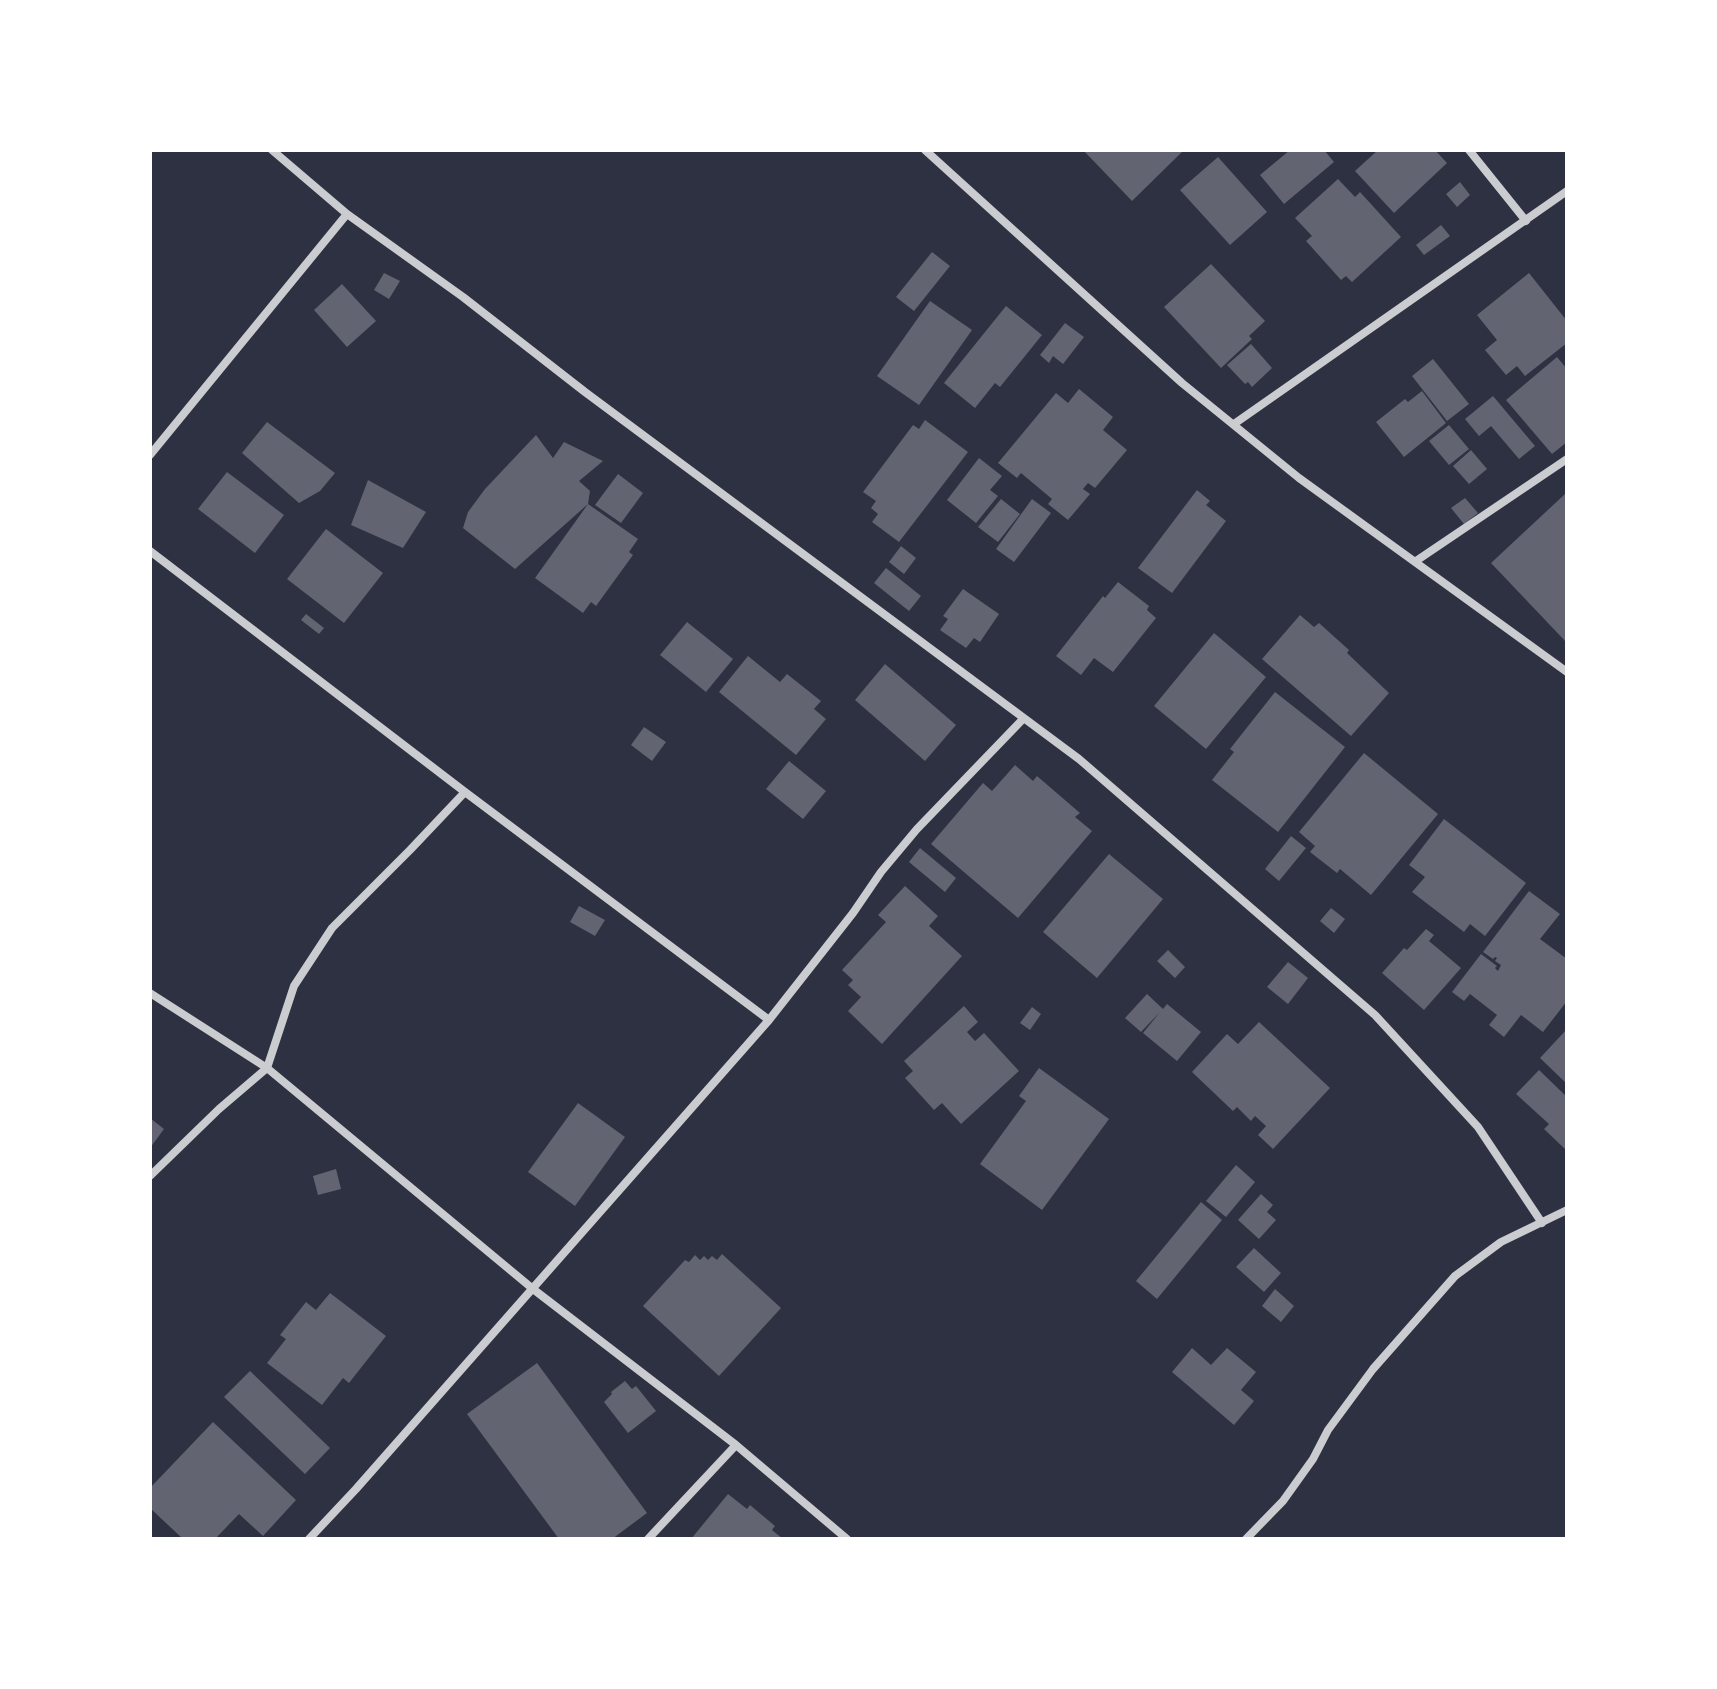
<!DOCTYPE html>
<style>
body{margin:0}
#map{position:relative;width:1717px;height:1689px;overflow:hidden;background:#2d3142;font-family:Mulish,sans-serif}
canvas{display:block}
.frame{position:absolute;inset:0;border:152px solid #fff;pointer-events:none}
</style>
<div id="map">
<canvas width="1717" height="1689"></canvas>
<div class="frame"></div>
</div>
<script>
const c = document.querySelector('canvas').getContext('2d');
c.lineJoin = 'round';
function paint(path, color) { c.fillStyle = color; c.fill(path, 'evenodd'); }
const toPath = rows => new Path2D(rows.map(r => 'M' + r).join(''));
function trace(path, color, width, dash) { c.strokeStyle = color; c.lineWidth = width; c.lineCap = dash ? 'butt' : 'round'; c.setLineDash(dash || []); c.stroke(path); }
paint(toPath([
 [1083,150,1184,150,1132,201],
 [1290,150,1324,150,1334,162,1284,204,1260,175],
 [1378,150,1435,150,1447,163,1394,213,1355,171],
 [1218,157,1267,212,1230,245,1180,190],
 [1338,179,1355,197,1360,192,1401,237,1352,282,1346,276,1341,280,1306,241,1312,236,1295,218],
 [1460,182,1470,195,1457,207,1446,194],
 [1441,225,1450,236,1424,255,1416,245],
 [932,252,950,266,914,311,896,297],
 [1211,264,1265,321,1249,336,1252,339,1221,368,1164,307],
 [384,273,400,281,389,299,374,290],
 [1529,273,1567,321,1567,343,1525,376,1517,366,1506,375,1485,350,1497,340,1477,315],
 [342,284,376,321,347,347,314,310],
 [930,301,972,330,919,405,877,376],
 [1006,306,1042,335,1000,387,995,383,975,408,944,383],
 [1065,323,1084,337,1063,364,1053,356,1049,363,1040,355],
 [1251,344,1272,368,1252,387,1248,382,1245,384,1227,365],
 [1557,357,1567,369,1567,442,1552,454,1506,400],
 [1433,359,1469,404,1447,421,1412,376],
 [1079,389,1113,417,1103,430,1127,450,1095,488,1088,483,1083,489,1090,494,1068,520,1048,504,1052,499,1021,473,1017,478,998,463,1056,393,1068,403],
 [1422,391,1446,423,1404,457,1376,422,1405,399,1408,402],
 [1493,396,1535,446,1519,459,1491,426,1479,436,1465,419],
 [925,420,968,452,899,542,872,522,878,514,871,508,876,501,863,492,913,425,919,429],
 [267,422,335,473,320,491,299,503,242,453],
 [1449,425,1469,449,1449,465,1429,441],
 [536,435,553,458,564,442,603,461,579,481,590,491,588,504,638,539,629,552,633,555,596,606,591,602,583,613,535,578,588,504,515,569,463,528,468,512,485,489],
 [1471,450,1487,469,1469,484,1453,466],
 [979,458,1002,476,990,490,998,496,976,523,947,500],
 [227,472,284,515,255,553,198,509],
 [618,474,643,493,621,523,595,505],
 [368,480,426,512,403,548,351,525],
 [1197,490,1210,501,1206,505,1226,521,1172,593,1138,568],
 [1565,494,1567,495,1567,643,1491,563],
 [1465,498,1478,513,1464,524,1451,508],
 [1001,499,1020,514,998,542,978,527],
 [1032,499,1051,513,1014,562,996,549],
 [326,529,383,573,344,623,287,579],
 [901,546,916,558,904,574,889,562],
 [886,568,921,596,909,611,874,583],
 [1118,582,1149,606,1147,610,1156,618,1113,672,1094,658,1081,675,1056,656,1103,596,1105,598],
 [963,589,999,614,980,642,974,638,966,648,940,630,948,619,943,616],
 [306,614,324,628,319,634,301,620],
 [1300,615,1314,627,1319,623,1349,650,1347,653,1389,693,1351,736,1262,659],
 [687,622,733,659,706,692,660,655],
 [1214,633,1266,677,1206,749,1154,706],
 [748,656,780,682,787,674,821,701,814,709,826,719,796,755,719,692],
 [885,664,956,725,925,761,855,700],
 [1275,692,1345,747,1278,832,1212,780,1234,752,1230,749],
 [644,727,666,742,652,761,631,745],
 [1364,753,1438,814,1371,895,1340,869,1337,873,1310,852,1315,846,1299,832],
 [789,761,826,791,803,819,766,789],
 [1015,765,1033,781,1037,776,1080,813,1075,817,1092,831,1018,918,931,844,983,783,992,791],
 [1444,819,1526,883,1485,936,1470,924,1464,932,1412,892,1425,877,1409,865],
 [1291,836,1306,848,1279,881,1265,869],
 [920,848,956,878,945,892,909,862],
 [1109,854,1163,899,1097,978,1043,932],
 [905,886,938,916,929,926,962,956,882,1044,848,1011,861,997,848,985,853,980,842,970,886,922,878,915],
 [1529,891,1560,914,1540,939,1567,959,1567,1001,1543,1032,1521,1015,1504,1037,1489,1025,1497,1015,1470,994,1464,1001,1452,992,1481,954,1497,966,1495,968,1498,971,1501,965,1495,961,1497,958,1495,957,1493,959,1483,952],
 [579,906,605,920,595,936,570,922],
 [1331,908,1345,919,1334,933,1320,921],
 [1426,929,1434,935,1429,941,1461,968,1424,1010,1382,973,1404,948,1407,950],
 [1168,950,1185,967,1175,978,1157,961],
 [1288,962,1308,978,1288,1004,1267,987],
 [1147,994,1163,1009,1167,1004,1201,1032,1177,1061,1143,1033,1160,1012,1141,1032,1125,1018],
 [964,1006,978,1022,967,1032,975,1041,984,1033,1019,1071,961,1124,942,1103,934,1110,905,1078,913,1071,904,1061],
 [1032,1007,1041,1014,1030,1030,1020,1023],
 [1259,1022,1330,1088,1273,1149,1258,1135,1266,1126,1255,1116,1251,1121,1237,1107,1233,1111,1192,1072,1227,1034,1238,1044],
 [1567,1029,1567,1084,1540,1058],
 [1039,1068,1109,1119,1042,1210,980,1164,1026,1101,1019,1096],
 [1539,1070,1567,1097,1567,1151,1544,1129,1549,1124,1516,1094],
 [578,1103,625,1137,575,1206,528,1172],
 [150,1118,164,1129,150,1148],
 [1236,1165,1255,1182,1226,1217,1206,1201],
 [336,1169,341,1189,318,1195,313,1176],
 [1261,1194,1273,1205,1267,1212,1276,1220,1259,1239,1238,1220],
 [1201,1202,1222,1220,1157,1299,1136,1281],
 [1254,1248,1281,1273,1264,1292,1236,1267],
 [722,1254,781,1308,719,1376,643,1306,685,1260,689,1262,695,1255,700,1260,704,1256,708,1260,712,1256,717,1260],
 [1275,1289,1294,1306,1281,1322,1262,1306],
 [330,1293,386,1336,349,1383,343,1378,322,1405,267,1363,286,1339,280,1335,306,1302,316,1310],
 [1192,1348,1211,1365,1227,1348,1256,1372,1241,1390,1254,1401,1234,1425,1172,1372],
 [537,1363,647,1513,612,1539,559,1539,467,1414],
 [250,1371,330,1448,305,1474,224,1397],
 [625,1381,632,1389,636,1386,656,1411,628,1433,604,1402,612,1394,611,1392],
 [213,1422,296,1500,263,1536,239,1514,215,1539,183,1539,150,1508,150,1488],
 [728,1494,747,1509,750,1505,775,1526,772,1530,783,1539,691,1539]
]), '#626471');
trace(toPath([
 [272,150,347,214,463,297,585,392,1079,759,1375,1015,1478,1127,1542,1223],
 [925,150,1182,383,1299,478,1567,672],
 [1469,150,1526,221],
 [1234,424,1567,191],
 [150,455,347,214],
 [150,551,465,792,769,1020],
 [1416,561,1567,459],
 [150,993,267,1068,533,1289,736,1445,847,1539],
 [150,1176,219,1109,267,1068,294,986,332,928,410,850,465,792],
 [309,1539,356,1489,769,1020,853,913,881,872,917,829,1023,719],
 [648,1539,736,1445],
 [1246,1539,1283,1501,1313,1459,1328,1430,1373,1369,1455,1276,1501,1242,1567,1210]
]), '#caccd0', 8);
</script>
